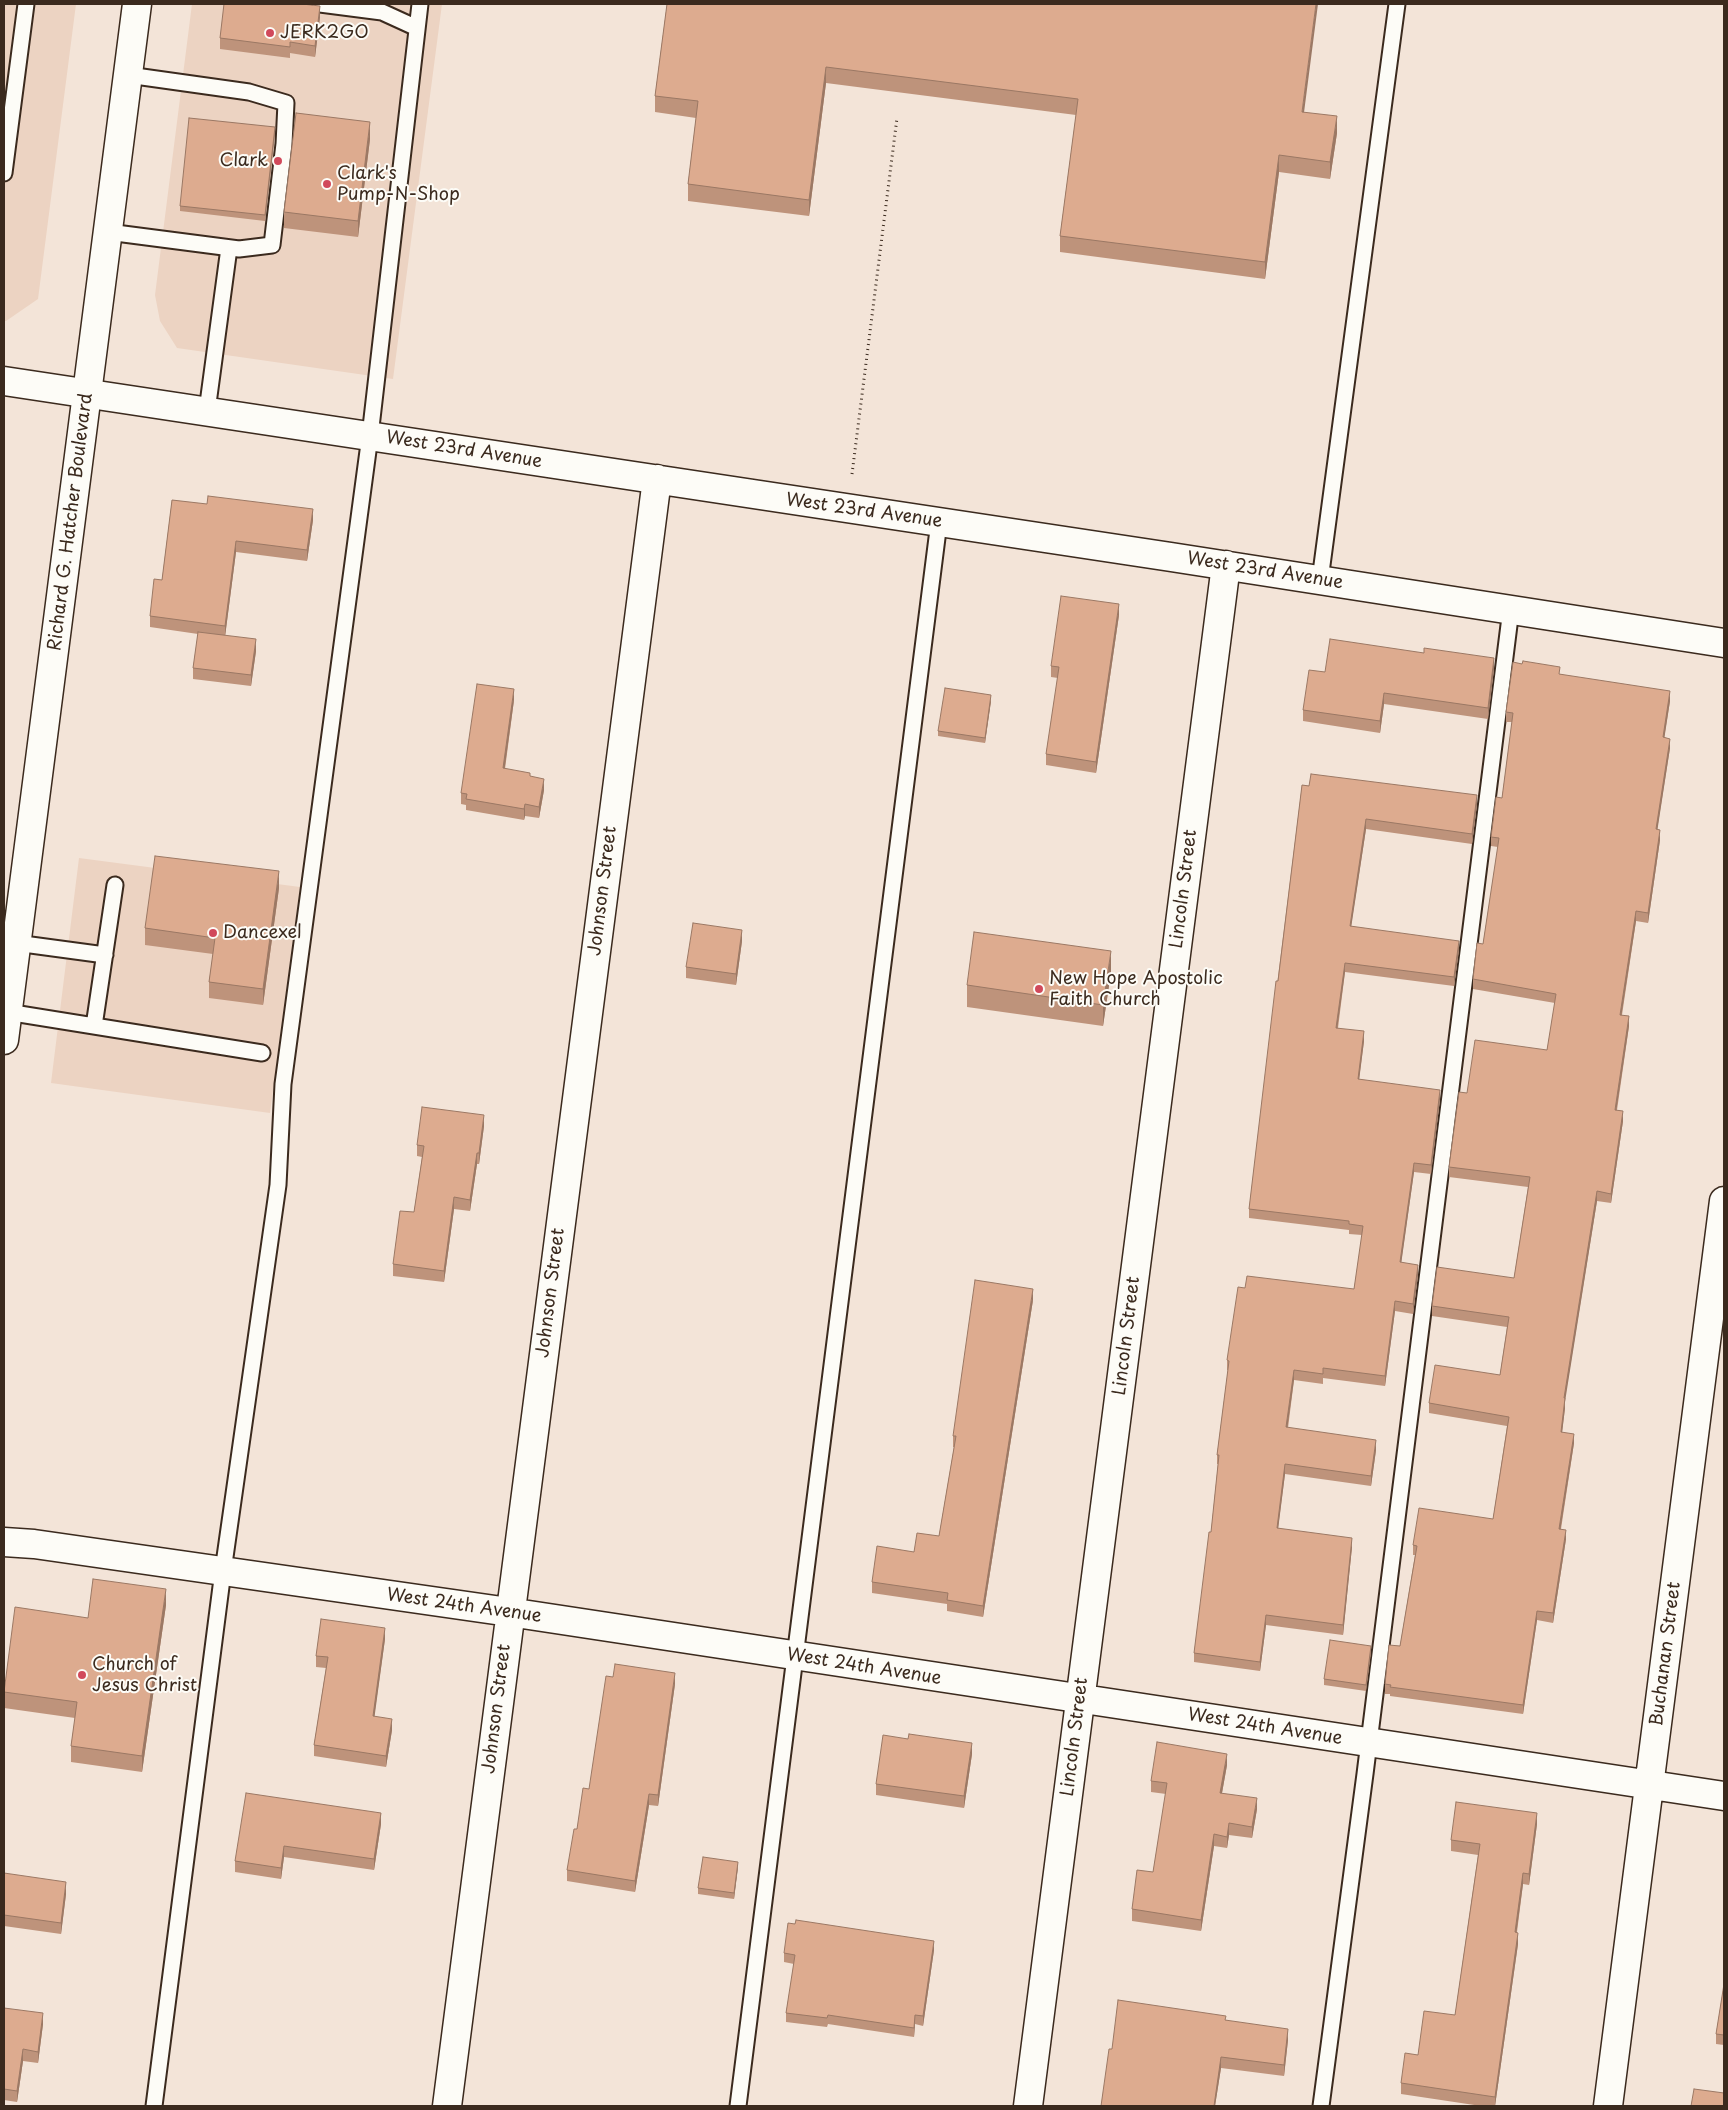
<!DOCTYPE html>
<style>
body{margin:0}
#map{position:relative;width:1728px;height:2110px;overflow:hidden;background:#f3e4d8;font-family:"Playpen Sans",sans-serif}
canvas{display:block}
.frame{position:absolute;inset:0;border:5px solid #3b2a1e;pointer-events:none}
</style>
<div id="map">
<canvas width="1728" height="2110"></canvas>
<div class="frame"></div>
</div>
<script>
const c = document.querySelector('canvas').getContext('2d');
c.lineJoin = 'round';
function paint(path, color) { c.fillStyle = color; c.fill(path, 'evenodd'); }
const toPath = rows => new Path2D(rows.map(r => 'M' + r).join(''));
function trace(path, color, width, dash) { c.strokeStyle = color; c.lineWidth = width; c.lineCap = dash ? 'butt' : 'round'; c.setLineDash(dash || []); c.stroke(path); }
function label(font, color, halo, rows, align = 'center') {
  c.font = font + ' "Playpen Sans",sans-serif'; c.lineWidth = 4; c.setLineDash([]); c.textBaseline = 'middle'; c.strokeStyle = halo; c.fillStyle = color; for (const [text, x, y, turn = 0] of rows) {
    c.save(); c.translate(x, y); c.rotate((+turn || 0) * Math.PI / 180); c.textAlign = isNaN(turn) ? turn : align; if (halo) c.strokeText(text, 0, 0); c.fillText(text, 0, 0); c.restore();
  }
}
paint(toPath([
 [4,4,76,4,38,299,6,321,4,321],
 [192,4,442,4,393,379,177,348,160,321,155,295],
 [79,858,300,887,270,1113,51,1083]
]), '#ecd3c2');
const service = toPath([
 [320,4,382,12,417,28],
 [4,173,26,4],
 [108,232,239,249,272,245,284,144,286,103,249,92,128,75],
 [207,411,229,248],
 [1320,580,1397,4],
 [16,943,105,955],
 [7,1012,262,1053],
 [94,1026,115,885],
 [154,2106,223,1571,278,1185,283,1084,370,436,420,4],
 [738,2106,939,522],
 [1321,2106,1365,1774,1511,609]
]);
const minor = toPath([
 [4,381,1171,557,1724,643],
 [4,1542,34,1544,509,1612,1724,1796],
 [447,2106,657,479],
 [1028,2106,1226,565],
 [1608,2106,1724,1201]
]);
const primary = toPath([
 [4,1040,137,4]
]);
trace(service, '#3b2a1e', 19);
trace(minor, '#3b2a1e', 31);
trace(primary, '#3b2a1e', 31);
trace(toPath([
 [852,474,897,118]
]), '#3b2a1e', 3, [1, 4]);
trace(service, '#fdfcf7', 15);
trace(minor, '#fdfcf7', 28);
trace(primary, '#fdfcf7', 28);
paint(toPath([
 [667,4,1304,112,1337,133,1330,179,1279,172,1265,279,1060,252,1060,236,1076,115,826,83,809,216,688,201,688,184,696,118,655,112,655,96],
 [320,17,315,57,290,53,290,58,220,49,220,38],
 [275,133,265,221,180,211,180,206],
 [370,139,358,237,284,228,284,212],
 [172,500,313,520,307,561,236,552,225,636,256,651,251,686,193,679,193,668,198,634,150,627,150,616,162,580],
 [1119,615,1096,773,1046,765,1046,754,1058,678,1051,677,1051,666],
 [1494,669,1488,719,1384,704,1380,733,1303,721,1303,710,1325,672],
 [1560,674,1670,701,1664,738,1670,748,1657,830,1660,840,1648,923,1636,921,1622,1015,1629,1026,1617,1110,1623,1121,1611,1203,1597,1201,1565,1398,1565,1408,1562,1432,1574,1443,1561,1529,1566,1539,1553,1623,1537,1620,1523,1714,1390,1696,1390,1694,1385,1694,1385,1684,1400,1646,1415,1555,1413,1555,1413,1545,1493,1519,1507,1426,1429,1413,1429,1403,1500,1375,1507,1327,1432,1316,1432,1306,1514,1278,1528,1187,1449,1177,1449,1167,1467,1093,1547,1050,1555,1003,1473,989,1473,979,1483,944,1498,847,1491,846,1491,837,1502,798,1512,722,1506,722,1506,712],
 [514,700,505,769,530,776,544,790,539,818,525,816,524,820,466,810,466,805,461,804,461,793],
 [991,701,985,743,938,736,938,731],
 [1302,785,1477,804,1472,844,1366,829,1351,926,1459,950,1454,986,1345,972,1338,1028,1364,1041,1359,1079,1440,1099,1431,1174,1414,1172,1401,1263,1418,1275,1413,1314,1395,1311,1385,1386,1323,1378,1323,1384,1294,1380,1288,1428,1376,1450,1371,1486,1285,1474,1278,1528,1352,1547,1343,1635,1266,1625,1260,1671,1194,1662,1194,1653,1211,1532,1218,1464,1217,1464,1217,1455,1228,1370,1227,1370,1227,1360,1245,1288,1354,1289,1362,1235,1349,1234,1349,1230,1249,1218,1249,1209],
 [279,888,263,1005,209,998,209,982,213,954,145,945,145,928],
 [742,941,736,985,686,978,686,967],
 [1111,972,1103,1026,967,1007,967,985],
 [484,1126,479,1164,477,1164,470,1211,454,1209,444,1282,393,1276,393,1264,414,1212,422,1157,417,1156,417,1145],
 [1033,1300,983,1617,947,1611,947,1604,872,1593,872,1582,914,1552,939,1536,954,1447,953,1447,953,1436],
 [166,1605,142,1772,71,1762,71,1746,75,1718,4,1708,4,1688,88,1618],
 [385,1639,374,1717,392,1730,386,1767,314,1756,314,1745,326,1668,316,1667,316,1656],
 [1371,1652,1366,1691,1324,1685,1324,1679],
 [675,1684,658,1806,649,1805,635,1892,567,1881,567,1870,577,1829,589,1789],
 [972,1754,964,1808,876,1795,876,1784],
 [1227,1765,1222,1793,1257,1809,1252,1838,1229,1835,1227,1848,1214,1846,1201,1931,1132,1921,1132,1909,1153,1872,1166,1794,1151,1792,1151,1781],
 [381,1813,381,1824,374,1870,284,1857,281,1879,235,1872,235,1861],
 [1537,1824,1529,1885,1523,1884,1517,1932,1518,1944,1495,2106,1481,2106,1401,2094,1401,2083,1418,2055,1455,2015,1478,1855,1451,1851,1451,1840],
 [738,1867,734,1899,698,1894,698,1888],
 [4,1873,66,1894,61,1934,4,1926],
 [934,1950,923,2026,915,2024,914,2037,828,2024,827,2027,786,2022,786,2013,794,1964,784,1962,784,1953],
 [1724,1984,1724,2045,1716,2044,1716,2034],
 [4,2008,43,2024,38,2063,23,2061,17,2102,4,2100],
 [1226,2020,1288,2040,1284,2076,1221,2068,1215,2106,1101,2106,1112,2049]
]), '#be937b');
paint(toPath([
 [1316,4,1318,4,1302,128,1302,112],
 [320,6,320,17,315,57,315,46],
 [826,67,826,83,809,216,809,200],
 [1337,116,1337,133,1330,179,1330,162],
 [370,122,370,139,358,237,358,221],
 [275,127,275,133,265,221,265,215],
 [1279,155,1279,172,1265,279,1265,262],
 [313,509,313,520,307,561,307,550],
 [236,541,236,552,225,637,225,626],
 [1119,604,1119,615,1096,773,1096,762],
 [256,639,256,651,251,686,251,675],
 [1494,658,1494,669,1488,719,1488,708],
 [514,689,514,700,503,780,503,768],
 [1670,691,1670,701,1663,747,1663,737],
 [1384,693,1384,704,1380,733,1380,721],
 [991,695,991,701,985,743,985,738],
 [1670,739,1670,748,1656,839,1656,829],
 [544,779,544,790,539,818,539,807],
 [1477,795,1477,804,1472,844,1472,834],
 [525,804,525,816,524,820,524,809],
 [1366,819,1366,829,1350,935,1350,926],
 [1660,830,1660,840,1648,923,1648,913],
 [279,871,279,888,263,1005,263,989],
 [1636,911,1636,921,1620,1024,1620,1015],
 [742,930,742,941,736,985,736,974],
 [1459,941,1459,950,1454,986,1454,977],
 [1111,951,1111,972,1103,1026,1103,1005],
 [1345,963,1345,972,1336,1037,1336,1028],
 [1629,1016,1629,1026,1615,1119,1615,1110],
 [1364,1031,1364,1041,1358,1089,1358,1079],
 [1440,1090,1440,1099,1431,1174,1431,1165],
 [1623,1111,1623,1121,1611,1203,1611,1194],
 [484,1115,484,1126,479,1164,479,1153],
 [477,1153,477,1164,470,1211,470,1200],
 [1414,1163,1414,1172,1400,1272,1400,1262],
 [1597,1191,1597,1201,1564,1408,1564,1398],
 [454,1197,454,1209,444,1282,444,1271],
 [1418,1265,1418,1275,1413,1314,1413,1304],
 [1033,1289,1033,1300,983,1617,983,1606],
 [1395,1301,1395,1311,1385,1386,1385,1376],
 [1294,1370,1294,1380,1286,1437,1286,1427],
 [1565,1398,1565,1408,1561,1442,1561,1432],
 [1574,1434,1574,1443,1559,1538,1559,1529],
 [1376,1440,1376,1450,1371,1486,1371,1476],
 [1285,1464,1285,1474,1277,1538,1277,1528],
 [1566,1530,1566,1539,1553,1623,1553,1613],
 [1352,1538,1352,1547,1343,1635,1343,1625],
 [166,1589,166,1605,142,1772,142,1756],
 [1537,1611,1537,1620,1523,1714,1523,1705],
 [1266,1615,1266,1625,1260,1671,1260,1662],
 [385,1628,385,1639,373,1728,373,1716],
 [1371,1646,1371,1652,1366,1691,1366,1685],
 [675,1673,675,1684,658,1806,658,1795],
 [392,1719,392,1730,386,1767,386,1756],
 [972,1743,972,1754,964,1808,964,1796],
 [1227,1754,1227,1765,1220,1804,1220,1793],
 [649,1794,649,1805,635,1892,635,1881],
 [1257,1798,1257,1809,1252,1838,1252,1827],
 [381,1813,381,1824,374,1870,374,1859],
 [1537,1813,1537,1824,1529,1885,1529,1874],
 [1229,1823,1229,1835,1227,1848,1227,1837],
 [1214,1834,1214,1846,1201,1931,1201,1920],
 [284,1846,284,1857,281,1879,281,1868],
 [738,1862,738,1867,734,1899,734,1893],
 [1523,1873,1523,1884,1515,1943,1515,1932],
 [66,1882,66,1894,61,1934,61,1923],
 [1518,1933,1518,1944,1495,2106,1495,2097],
 [934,1941,934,1950,923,2026,923,2016],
 [43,2013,43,2024,38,2063,38,2052],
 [915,2015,915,2024,914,2037,914,2028],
 [1288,2029,1288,2040,1284,2076,1284,2065],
 [23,2049,23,2061,17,2102,17,2091],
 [1221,2057,1221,2068,1215,2106,1214,2106]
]), '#9b7864');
const building = toPath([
 [224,4,302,4,320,6,315,46,290,42,290,47,220,38,224,4],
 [667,4,1316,4,1302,112,1337,116,1330,162,1279,155,1265,262,1060,236,1078,99,826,67,809,200,688,184,698,101,655,96,667,4],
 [296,113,370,122,358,221,284,212,296,113],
 [189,118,275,127,265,215,180,206,189,118],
 [208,496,313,509,307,550,236,541,225,626,150,616,154,579,162,580,172,500,207,504,208,496],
 [1061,596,1119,604,1096,762,1046,754,1059,667,1051,666,1061,596],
 [198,632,256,639,251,675,193,668,198,632],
 [1330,639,1424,653,1424,648,1494,658,1488,708,1384,693,1380,721,1303,710,1309,670,1325,672,1330,639],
 [1523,661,1560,667,1559,674,1670,691,1663,737,1670,739,1656,829,1660,830,1648,913,1636,911,1620,1015,1629,1016,1615,1110,1623,1111,1611,1194,1597,1191,1564,1398,1565,1398,1561,1432,1574,1434,1559,1529,1566,1530,1553,1613,1537,1611,1523,1705,1390,1687,1391,1685,1385,1684,1389,1645,1400,1646,1417,1546,1413,1545,1419,1508,1493,1519,1509,1417,1429,1403,1435,1365,1500,1375,1509,1317,1432,1306,1437,1267,1514,1278,1530,1177,1449,1167,1459,1092,1467,1093,1475,1040,1547,1050,1556,994,1473,979,1477,943,1483,944,1499,838,1491,837,1496,797,1502,798,1513,713,1506,712,1513,662,1522,664,1523,661],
 [477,684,514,689,503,768,530,773,530,776,544,779,539,807,525,804,524,809,466,799,467,794,461,793,477,684],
 [945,688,991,695,985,738,938,731,945,688],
 [1311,774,1477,795,1472,834,1366,819,1350,926,1459,941,1454,977,1345,963,1336,1028,1364,1031,1358,1079,1440,1090,1431,1165,1414,1163,1400,1262,1418,1265,1413,1304,1395,1301,1385,1376,1323,1368,1323,1374,1294,1370,1286,1427,1376,1440,1371,1476,1285,1464,1277,1528,1352,1538,1343,1625,1266,1615,1260,1662,1194,1653,1209,1532,1211,1532,1219,1455,1217,1455,1229,1361,1227,1360,1238,1287,1245,1288,1247,1276,1354,1289,1363,1226,1349,1224,1349,1221,1249,1209,1276,981,1278,981,1302,785,1309,786,1311,774],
 [155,856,279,871,263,989,209,982,215,938,145,928,155,856],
 [693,923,742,930,736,974,686,967,693,923],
 [974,932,1111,951,1103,1005,967,985,974,932],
 [422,1107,484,1115,479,1153,477,1153,470,1200,454,1197,444,1271,393,1264,400,1211,414,1212,424,1146,417,1145,422,1107],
 [975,1280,1033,1289,983,1606,947,1600,948,1593,872,1582,877,1546,914,1552,917,1533,939,1536,956,1436,953,1436,975,1280],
 [93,1579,166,1589,142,1756,71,1746,77,1702,4,1692,15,1607,88,1618,93,1579],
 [321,1619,385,1628,373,1716,392,1719,386,1756,314,1745,328,1657,316,1656,321,1619],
 [1330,1640,1371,1646,1366,1685,1324,1679,1330,1640],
 [615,1664,675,1673,658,1795,649,1794,635,1881,567,1870,574,1829,577,1829,583,1788,589,1789,606,1676,613,1677,615,1664],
 [909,1734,972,1743,964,1796,876,1784,883,1735,908,1739,909,1734],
 [1157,1742,1227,1754,1220,1793,1257,1798,1252,1827,1229,1823,1227,1837,1214,1834,1201,1920,1132,1909,1137,1870,1153,1872,1167,1783,1151,1781,1157,1742],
 [246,1793,381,1813,374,1859,284,1846,281,1868,235,1861,246,1793],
 [1456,1802,1537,1813,1529,1874,1523,1873,1515,1932,1518,1933,1495,2097,1401,2083,1405,2053,1418,2055,1424,2011,1455,2015,1480,1844,1451,1840,1456,1802],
 [703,1857,738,1862,734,1893,698,1888,703,1857],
 [4,1873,66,1882,61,1923,4,1915,4,1873],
 [796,1920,934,1941,923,2016,915,2015,914,2028,828,2015,827,2018,786,2013,795,1955,784,1953,788,1923,795,1924,796,1920],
 [1724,1984,1724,2035,1716,2034,1724,1984],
 [1118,2000,1226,2016,1225,2020,1288,2029,1284,2065,1221,2057,1214,2106,1101,2106,1109,2049,1112,2049,1118,2000],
 [4,2008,43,2013,38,2052,23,2049,17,2091,4,2089,4,2008],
 [1694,2089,1724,2093,1724,2106,1691,2106,1694,2089]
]);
paint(building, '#ddab8f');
trace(building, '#9b7864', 1);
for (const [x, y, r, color] of [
 [270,33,5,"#d1495b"],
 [278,161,5,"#d1495b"],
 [327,184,5,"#d1495b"],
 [213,933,5,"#d1495b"],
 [1039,989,5,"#d1495b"],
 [82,1675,5,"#d1495b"]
]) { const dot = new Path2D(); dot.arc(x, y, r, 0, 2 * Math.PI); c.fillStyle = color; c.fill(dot); trace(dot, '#fdfcf7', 2); }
label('18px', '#3b2a1e', '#fdfcf7', [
 ["JERK2GO",280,33],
 ["Clark",268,161,"right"],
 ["Clark's",337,174],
 ["Pump-N-Shop",337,195],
 ["Dancexel",223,933],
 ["New Hope Apostolic",1049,979],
 ["Faith Church",1049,1000],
 ["Church of",92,1665],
 ["Jesus Christ",92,1686]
], 'left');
label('18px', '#3b2a1e', '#fdfcf7', [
 ["West 23rd Avenue",464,450,9],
 ["West 23rd Avenue",864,511,8],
 ["Richard G. Hatcher Boulevard",71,522,-83],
 ["West 23rd Avenue",1265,571,9],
 ["Lincoln Street",1184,889,-83],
 ["Johnson Street",603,891,-83],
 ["Johnson Street",551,1293,-83],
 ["Lincoln Street",1127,1336,-83],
 ["West 24th Avenue",464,1606,8],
 ["Buchanan Street",1666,1654,-83],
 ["West 24th Avenue",864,1667,9],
 ["Johnson Street",497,1709,-83],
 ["West 24th Avenue",1265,1727,9],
 ["Lincoln Street",1075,1737,-83]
]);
</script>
